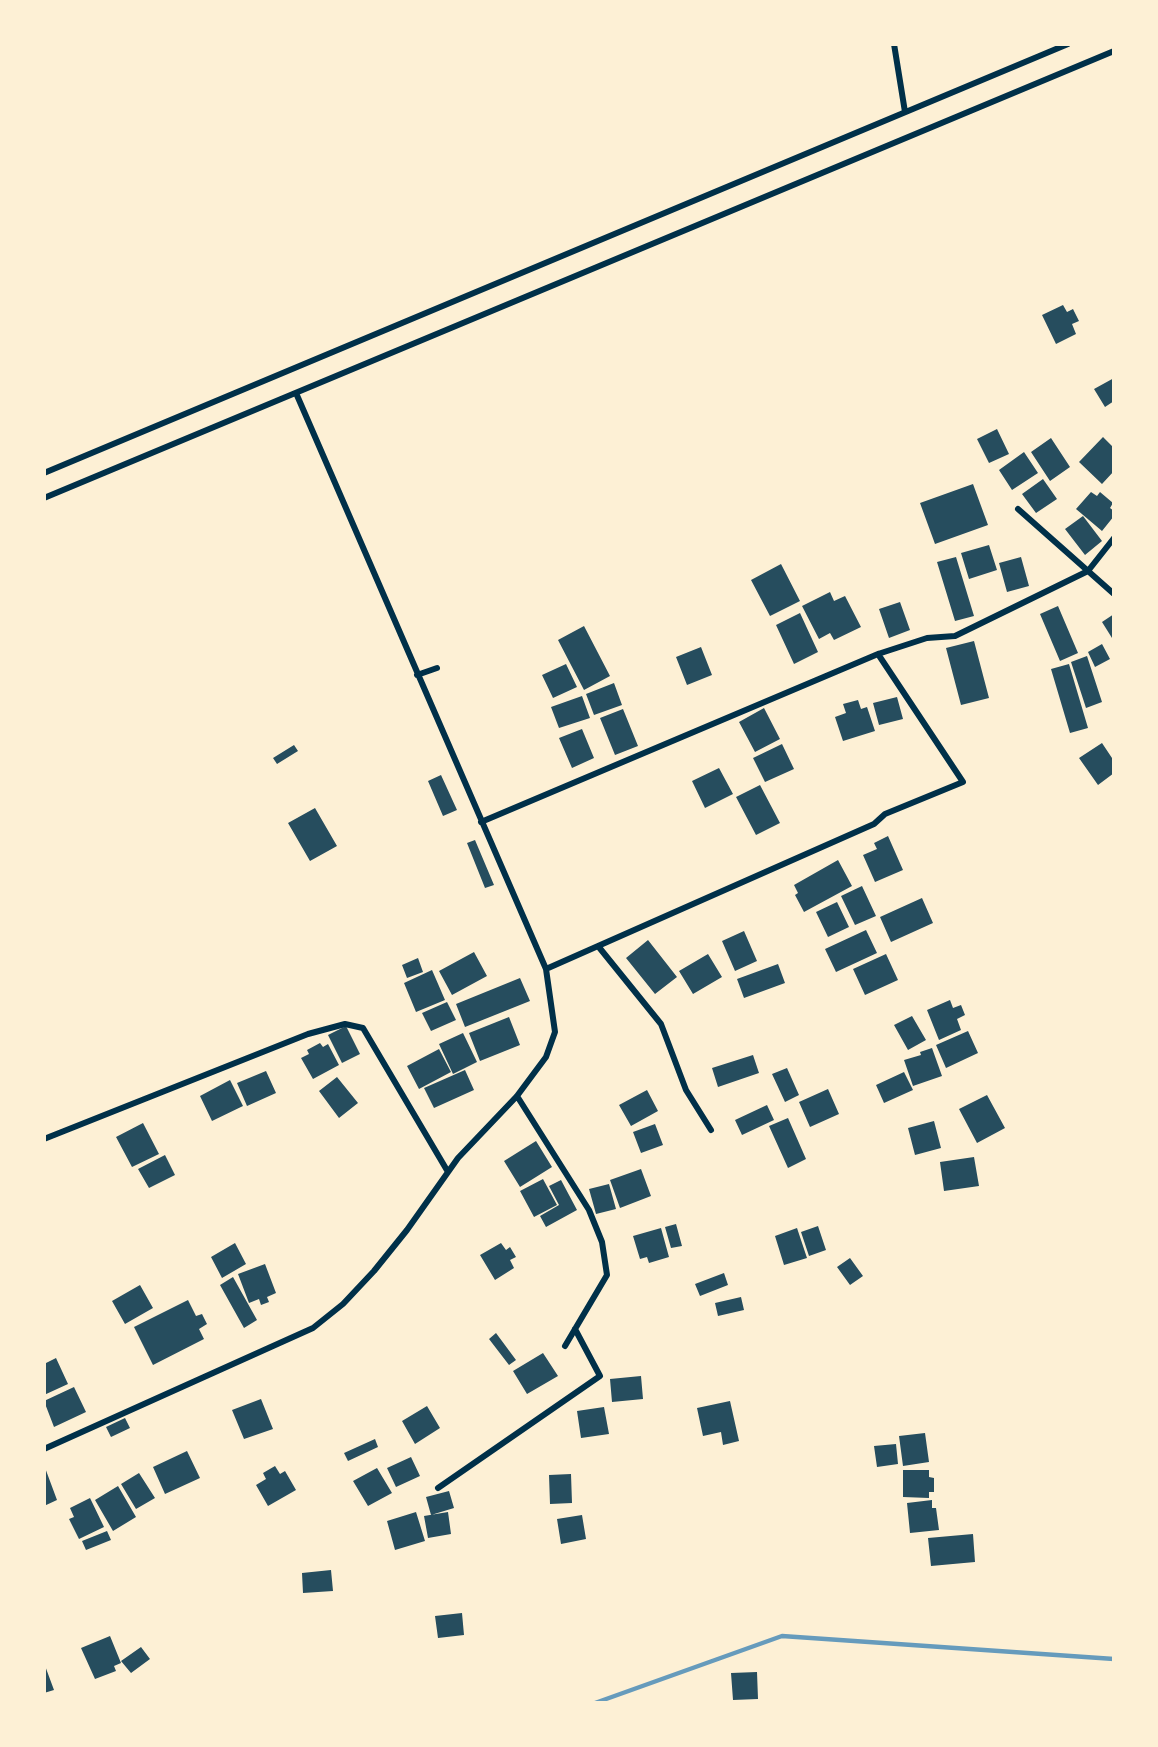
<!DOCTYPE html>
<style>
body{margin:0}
#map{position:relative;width:1158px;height:1747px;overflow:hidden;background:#fdf0d5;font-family:Signika,sans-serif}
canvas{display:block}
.frame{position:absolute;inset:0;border:46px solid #fdf0d5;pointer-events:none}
</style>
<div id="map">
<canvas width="1158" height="1747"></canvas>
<div class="frame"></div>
</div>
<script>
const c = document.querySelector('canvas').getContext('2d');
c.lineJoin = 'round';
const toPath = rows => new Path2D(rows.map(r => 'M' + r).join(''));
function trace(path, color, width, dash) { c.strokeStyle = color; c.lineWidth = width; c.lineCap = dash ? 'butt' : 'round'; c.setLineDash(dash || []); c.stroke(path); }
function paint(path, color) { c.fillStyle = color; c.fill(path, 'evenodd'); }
trace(toPath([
 [595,1703,782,1636,1114,1659]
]), '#669bbc', 4.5);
paint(toPath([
 [1063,305,1067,312,1073,309,1079,321,1072,324,1076,334,1056,344,1042,315],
 [1114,378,1114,401,1105,407,1094,389],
 [997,429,1009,454,989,463,977,439],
 [1103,437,1114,448,1114,471,1102,484,1079,462],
 [1051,438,1070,467,1050,481,1031,452],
 [1024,452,1038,473,1012,490,999,470],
 [1043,479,1057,499,1036,513,1022,494],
 [973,484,988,525,935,544,920,503],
 [1091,492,1097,496,1100,492,1113,503,1110,508,1114,511,1114,516,1102,531,1076,509],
 [1083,516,1102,541,1085,555,1065,529],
 [989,545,997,570,969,579,961,553],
 [956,557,974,616,955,621,937,562],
 [1021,557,1029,586,1007,592,999,563],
 [781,564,800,601,770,616,751,580],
 [830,592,834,601,845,596,861,627,834,640,830,633,819,639,802,606],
 [900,602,910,630,889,638,879,609],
 [1058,606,1078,653,1060,661,1040,614],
 [800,613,818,652,794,664,776,625],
 [1114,614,1114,636,1112,638,1102,622],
 [584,626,610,676,584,690,558,640],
 [974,641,989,698,961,705,946,648],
 [1102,644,1110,659,1095,667,1088,652],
 [701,647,712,675,687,685,676,657],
 [1087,656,1102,702,1086,708,1071,662],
 [566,664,577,687,553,698,542,675],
 [1069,664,1088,728,1070,733,1051,669],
 [614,683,622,705,594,715,586,694],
 [582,696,590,718,559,728,551,707],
 [897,697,903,719,879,725,873,703],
 [858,700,861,709,867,707,875,731,843,741,835,717,846,713,843,704],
 [764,708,780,739,755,752,739,722],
 [623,709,638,746,615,755,600,718],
 [582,729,594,758,572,768,559,738],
 [1102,743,1114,761,1114,773,1098,785,1079,758],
 [782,744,794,769,765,782,753,758],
 [294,745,298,751,277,764,273,758],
 [719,768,733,794,705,808,692,781],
 [441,775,457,810,443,816,428,781],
 [760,785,780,823,756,835,736,797],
 [315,808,337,846,310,861,288,823],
 [888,836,903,870,875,882,863,855,877,849,874,843],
 [475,840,494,885,485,888,467,843],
 [838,860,852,886,804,912,795,895,798,893,794,885],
 [862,886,876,916,855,925,841,896],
 [922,898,933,923,891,942,880,917],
 [837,902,849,927,828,937,816,912],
 [866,930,877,953,836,972,825,949],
 [744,931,757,961,735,971,722,941],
 [648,940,677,977,655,994,626,958],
 [474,952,487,976,452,995,439,971],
 [708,954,722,977,693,994,679,971],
 [886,954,898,980,865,995,853,969],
 [418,958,423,972,407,978,402,965],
 [778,964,785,983,744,998,737,979],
 [432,970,445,1000,416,1012,404,983],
 [520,978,530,1001,465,1027,456,1004],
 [950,1000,953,1008,961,1005,965,1015,957,1019,961,1030,939,1040,927,1010],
 [447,1002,456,1020,431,1031,422,1013],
 [912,1016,926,1040,908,1050,894,1025],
 [509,1017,520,1045,480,1061,469,1033],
 [346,1026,360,1054,342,1063,328,1035],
 [968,1031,978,1053,946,1068,936,1045],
 [463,1033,477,1062,453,1074,439,1044],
 [320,1043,323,1047,328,1044,339,1065,313,1079,301,1058,309,1054,307,1050],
 [932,1048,942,1076,913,1086,904,1060,921,1055,920,1052],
 [439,1049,451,1072,419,1089,407,1066],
 [753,1055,759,1073,718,1087,712,1068],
 [787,1068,799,1095,785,1102,772,1074],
 [465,1070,474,1090,434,1108,424,1088],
 [266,1071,276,1093,247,1106,237,1083],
 [904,1072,913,1090,884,1103,876,1085],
 [337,1077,358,1103,339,1118,319,1091],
 [230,1080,243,1106,212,1121,200,1096],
 [828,1089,839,1114,810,1127,799,1102],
 [647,1090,658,1111,631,1126,619,1105],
 [987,1095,1005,1128,977,1143,959,1109],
 [767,1105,774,1120,742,1135,735,1120],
 [788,1118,806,1159,788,1168,769,1126],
 [934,1121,941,1148,915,1155,908,1128],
 [143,1123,159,1154,132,1167,116,1137],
 [655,1124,663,1145,641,1153,633,1132],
 [536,1141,552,1167,520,1187,504,1161],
 [165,1155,175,1175,149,1188,138,1169],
 [974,1157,979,1186,944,1191,940,1162],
 [641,1169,651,1196,620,1208,610,1180],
 [543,1179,557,1205,534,1217,520,1191],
 [561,1180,577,1210,546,1227,540,1216,559,1205,549,1186],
 [609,1184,616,1209,596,1214,589,1189],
 [676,1224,682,1246,671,1248,665,1227],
 [818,1226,826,1250,809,1256,801,1232],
 [661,1228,669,1257,649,1263,647,1257,640,1259,633,1236],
 [797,1228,807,1258,784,1265,775,1236],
 [235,1243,246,1264,222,1278,211,1257],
 [501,1243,506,1250,510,1247,516,1257,510,1260,514,1268,495,1280,480,1255],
 [850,1258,863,1276,850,1285,837,1267],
 [265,1264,276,1293,267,1297,269,1302,261,1305,259,1299,249,1303,238,1274],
 [724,1273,728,1285,700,1296,695,1284],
 [233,1277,257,1320,244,1328,220,1285],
 [140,1285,153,1308,125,1324,112,1301],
 [741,1297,744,1310,718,1316,715,1303],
 [188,1300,196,1316,202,1314,207,1324,199,1329,204,1339,153,1365,134,1327],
 [496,1333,516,1360,509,1365,489,1339],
 [543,1353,558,1376,527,1394,513,1371],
 [56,1358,68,1384,44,1395,44,1364],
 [641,1376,643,1399,612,1402,610,1379],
 [74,1387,86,1412,54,1427,44,1401],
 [261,1399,273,1429,244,1439,232,1410],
 [730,1401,739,1441,723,1445,721,1432,703,1436,697,1408],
 [427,1406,440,1428,415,1444,402,1421],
 [604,1407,609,1434,581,1438,577,1411],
 [125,1418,130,1428,111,1437,106,1427],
 [925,1433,929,1462,903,1466,899,1436],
 [375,1439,378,1447,348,1461,344,1453],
 [896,1444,898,1464,877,1467,874,1446],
 [187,1451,200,1478,165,1494,153,1467],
 [411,1457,420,1476,396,1487,387,1468],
 [44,1465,57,1500,44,1506],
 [275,1466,280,1474,285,1471,296,1490,268,1506,256,1485,266,1479,263,1473],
 [377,1468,392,1493,368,1506,353,1481],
 [903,1470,929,1470,929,1477,934,1478,934,1492,929,1492,929,1498,903,1497],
 [139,1473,155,1498,136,1509,121,1484],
 [571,1474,572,1503,550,1504,549,1475],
 [118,1486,136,1517,113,1531,95,1500],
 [449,1491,454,1508,431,1515,426,1497],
 [90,1498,104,1527,79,1539,69,1519,74,1517,70,1508],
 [932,1500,932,1508,936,1508,939,1530,910,1533,907,1503],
 [416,1512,425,1541,395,1550,387,1521],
 [448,1512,451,1534,428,1538,424,1516],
 [582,1515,586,1539,561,1544,557,1519],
 [107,1531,111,1540,86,1550,82,1541],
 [973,1534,975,1562,931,1566,928,1538],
 [331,1570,333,1591,303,1593,302,1573],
 [462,1613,464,1635,438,1638,435,1616],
 [110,1636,121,1663,114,1666,116,1671,95,1679,81,1648],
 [141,1647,150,1659,131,1673,121,1661],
 [44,1663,54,1690,44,1693],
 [757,1672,758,1699,733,1700,731,1673]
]), '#264d5e');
trace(toPath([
 [894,44,905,112],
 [44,473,1068,44],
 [44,498,1114,51],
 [1018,509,1114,594],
 [417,675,437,668],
 [481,822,878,654,927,638,955,636,1088,571,1114,538],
 [598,946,661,1024,686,1090,711,1130],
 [546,969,874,824,885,814,963,782,878,654],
 [517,1096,589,1210,602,1242,607,1275,565,1346],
 [44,1139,308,1034,345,1024,363,1028,448,1172],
 [44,1449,313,1328,343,1304,374,1271,407,1230,458,1158,517,1096,546,1057,555,1032,546,969,296,393],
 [438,1488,600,1376,575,1329]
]), '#003049', 6);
</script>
